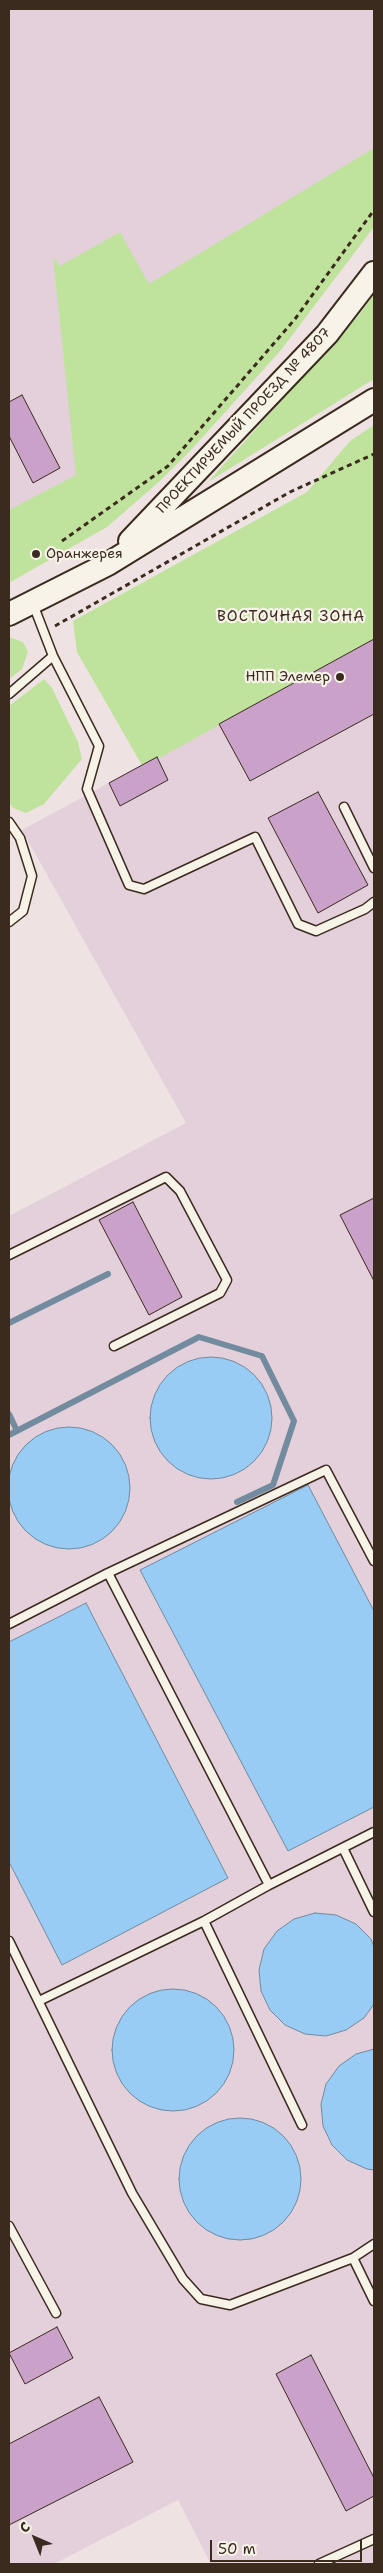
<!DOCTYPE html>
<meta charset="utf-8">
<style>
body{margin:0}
#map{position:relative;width:383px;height:2573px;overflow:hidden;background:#eee3e2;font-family:"Shantell Sans",sans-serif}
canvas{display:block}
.frame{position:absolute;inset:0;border:10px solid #3b2a1e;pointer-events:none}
.north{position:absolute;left:10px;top:2513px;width:50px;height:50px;-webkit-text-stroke:4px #f7f3e8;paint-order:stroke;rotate:316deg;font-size:14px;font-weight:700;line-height:20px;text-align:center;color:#3b2a1e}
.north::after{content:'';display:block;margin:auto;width:18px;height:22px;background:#3b2a1e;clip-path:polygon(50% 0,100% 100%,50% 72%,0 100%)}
.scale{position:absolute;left:210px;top:2540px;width:152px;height:22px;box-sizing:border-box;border:2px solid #3b2a1e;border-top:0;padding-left:6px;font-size:15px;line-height:18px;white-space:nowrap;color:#3b2a1e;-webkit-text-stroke:4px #f7f3e8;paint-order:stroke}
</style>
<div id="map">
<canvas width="383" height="2573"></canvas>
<div class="frame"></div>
<div class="north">С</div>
<div class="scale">50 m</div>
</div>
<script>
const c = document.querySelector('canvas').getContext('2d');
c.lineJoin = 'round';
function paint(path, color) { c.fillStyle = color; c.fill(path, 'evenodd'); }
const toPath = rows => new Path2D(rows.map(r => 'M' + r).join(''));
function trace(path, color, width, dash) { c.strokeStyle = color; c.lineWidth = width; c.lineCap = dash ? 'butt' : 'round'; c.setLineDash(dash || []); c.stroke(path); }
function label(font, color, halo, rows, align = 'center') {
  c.font = font + ' "Shantell Sans",sans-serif'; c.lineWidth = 4.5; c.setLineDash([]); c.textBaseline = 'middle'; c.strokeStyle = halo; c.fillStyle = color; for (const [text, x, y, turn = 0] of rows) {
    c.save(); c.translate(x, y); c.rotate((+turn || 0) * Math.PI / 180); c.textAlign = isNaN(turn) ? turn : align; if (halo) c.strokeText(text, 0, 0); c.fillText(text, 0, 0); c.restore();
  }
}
paint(toPath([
 [9,9,374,9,374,191,9,541],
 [374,639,374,2564,211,2564,178,2500,54,2564,9,2564,9,1216,186,1123,22,830]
]), '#e3d0da');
paint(toPath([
 [374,148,374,227,281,350,192,449,160,481,107,527,9,583,9,510,76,475,53,256,60,266,120,232,149,284],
 [374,294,374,379,208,482,359,315],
 [374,425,374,640,143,767,77,652,73,621,307,492,350,441],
 [9,637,23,642,28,652,22,669,9,679],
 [44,679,52,688,78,742,82,759,44,804,26,813,13,808,9,802,9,706]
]), '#bfe39d');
const water = toPath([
 '150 1418a61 61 0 1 1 122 0a61 61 0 1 1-122 0Z',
 '8 1488a61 61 0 1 1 122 0a61 61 0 1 1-122 0Z',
 [308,1485,374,1611,374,1807,288,1851,140,1570,308,1485],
 [86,1603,228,1878,62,1965,9,1862,9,1642,86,1603],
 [315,1913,336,1915,356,1924,371,1939,374,1947,374,2004,364,2018,346,2030,326,2036,305,2034,285,2025,270,2010,261,1991,259,1970,264,1949,277,1931,294,1919,315,1913],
 '112 2050a61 61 0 1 1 122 0a61 61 0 1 1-122 0Z',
 [374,2049,374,2170,367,2169,347,2160,332,2145,323,2126,321,2104,326,2084,339,2066,356,2054,374,2049],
 '179 2179a61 61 0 1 1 122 0a61 61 0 1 1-122 0Z'
]);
paint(water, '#98ccf5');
trace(water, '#738b9f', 1);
trace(toPath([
 [9,1323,108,1274],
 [9,1414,17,1431],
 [9,1435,199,1337,262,1356,294,1421,273,1485,237,1502]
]), '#738b9f', 6);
const building = toPath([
 [22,395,60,468,33,483,9,436,9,402,22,395],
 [374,639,374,714,250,781,219,724,374,639],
 [157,757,168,780,120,806,109,783,157,757],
 [318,792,368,885,318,913,268,818,318,792],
 [374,1198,374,1281,340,1215,374,1198],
 [133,1202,182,1297,149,1315,99,1220,133,1202],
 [57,2327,73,2358,25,2384,9,2353,57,2327],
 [311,2355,374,2478,374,2496,346,2511,276,2374,311,2355],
 [99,2397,133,2462,9,2525,9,2444,99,2397]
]);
paint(building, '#caa2c9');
trace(building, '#3b2a1e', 1);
const service = toPath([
 [33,604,53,656,99,746,87,789,129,885,144,889,255,837,298,924,316,931,365,909,374,902],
 [9,694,53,656],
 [344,807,374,868],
 [9,822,20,838,32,876,23,911,9,922],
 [9,1255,166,1177,180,1191,227,1280,220,1293,114,1346],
 [108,1573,269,1885],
 [9,1624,108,1573,326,1470,374,1561],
 [343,1848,374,1912],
 [204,1921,269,1885,374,1832],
 [9,1941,132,2193,183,2279,201,2299,230,2305,353,2258,374,2244],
 [39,2001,204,1921,302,2125],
 [9,2226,56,2313],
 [353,2258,374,2301],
 [319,2564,374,2539]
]);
const secondary = toPath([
 [130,541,327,334,374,273],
 [9,614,108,564,374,400]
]);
trace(service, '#3b2a1e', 11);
trace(secondary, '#3b2a1e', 26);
trace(toPath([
 [62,541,168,466,295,319,374,210],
 [55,626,290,492,374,454]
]), '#3b2a1e', 3, [5, 4]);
trace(service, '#f7f3e8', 8);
trace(secondary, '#f7f3e8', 22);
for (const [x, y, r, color] of [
 [36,554,5,"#3b2a1e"],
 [340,677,5,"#3b2a1e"]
]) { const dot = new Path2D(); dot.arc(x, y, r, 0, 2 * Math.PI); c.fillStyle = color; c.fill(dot); trace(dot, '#f7f3e8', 2); }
label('14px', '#3b2a1e', '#f7f3e8', [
 ["ПРОЕКТИРУЕМЫЙ ПРОЕЗД № 4807",244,421,-47]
]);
label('14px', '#3b2a1e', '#f7f3e8', [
 ["Оранжерея",46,554],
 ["НПП Элемер",330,677,"right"]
], 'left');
c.letterSpacing = '1px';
label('15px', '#3b2a1e', '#f7f3e8', [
 ["ВОСТОЧНАЯ ЗОНА",291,617]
]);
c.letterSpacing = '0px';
</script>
